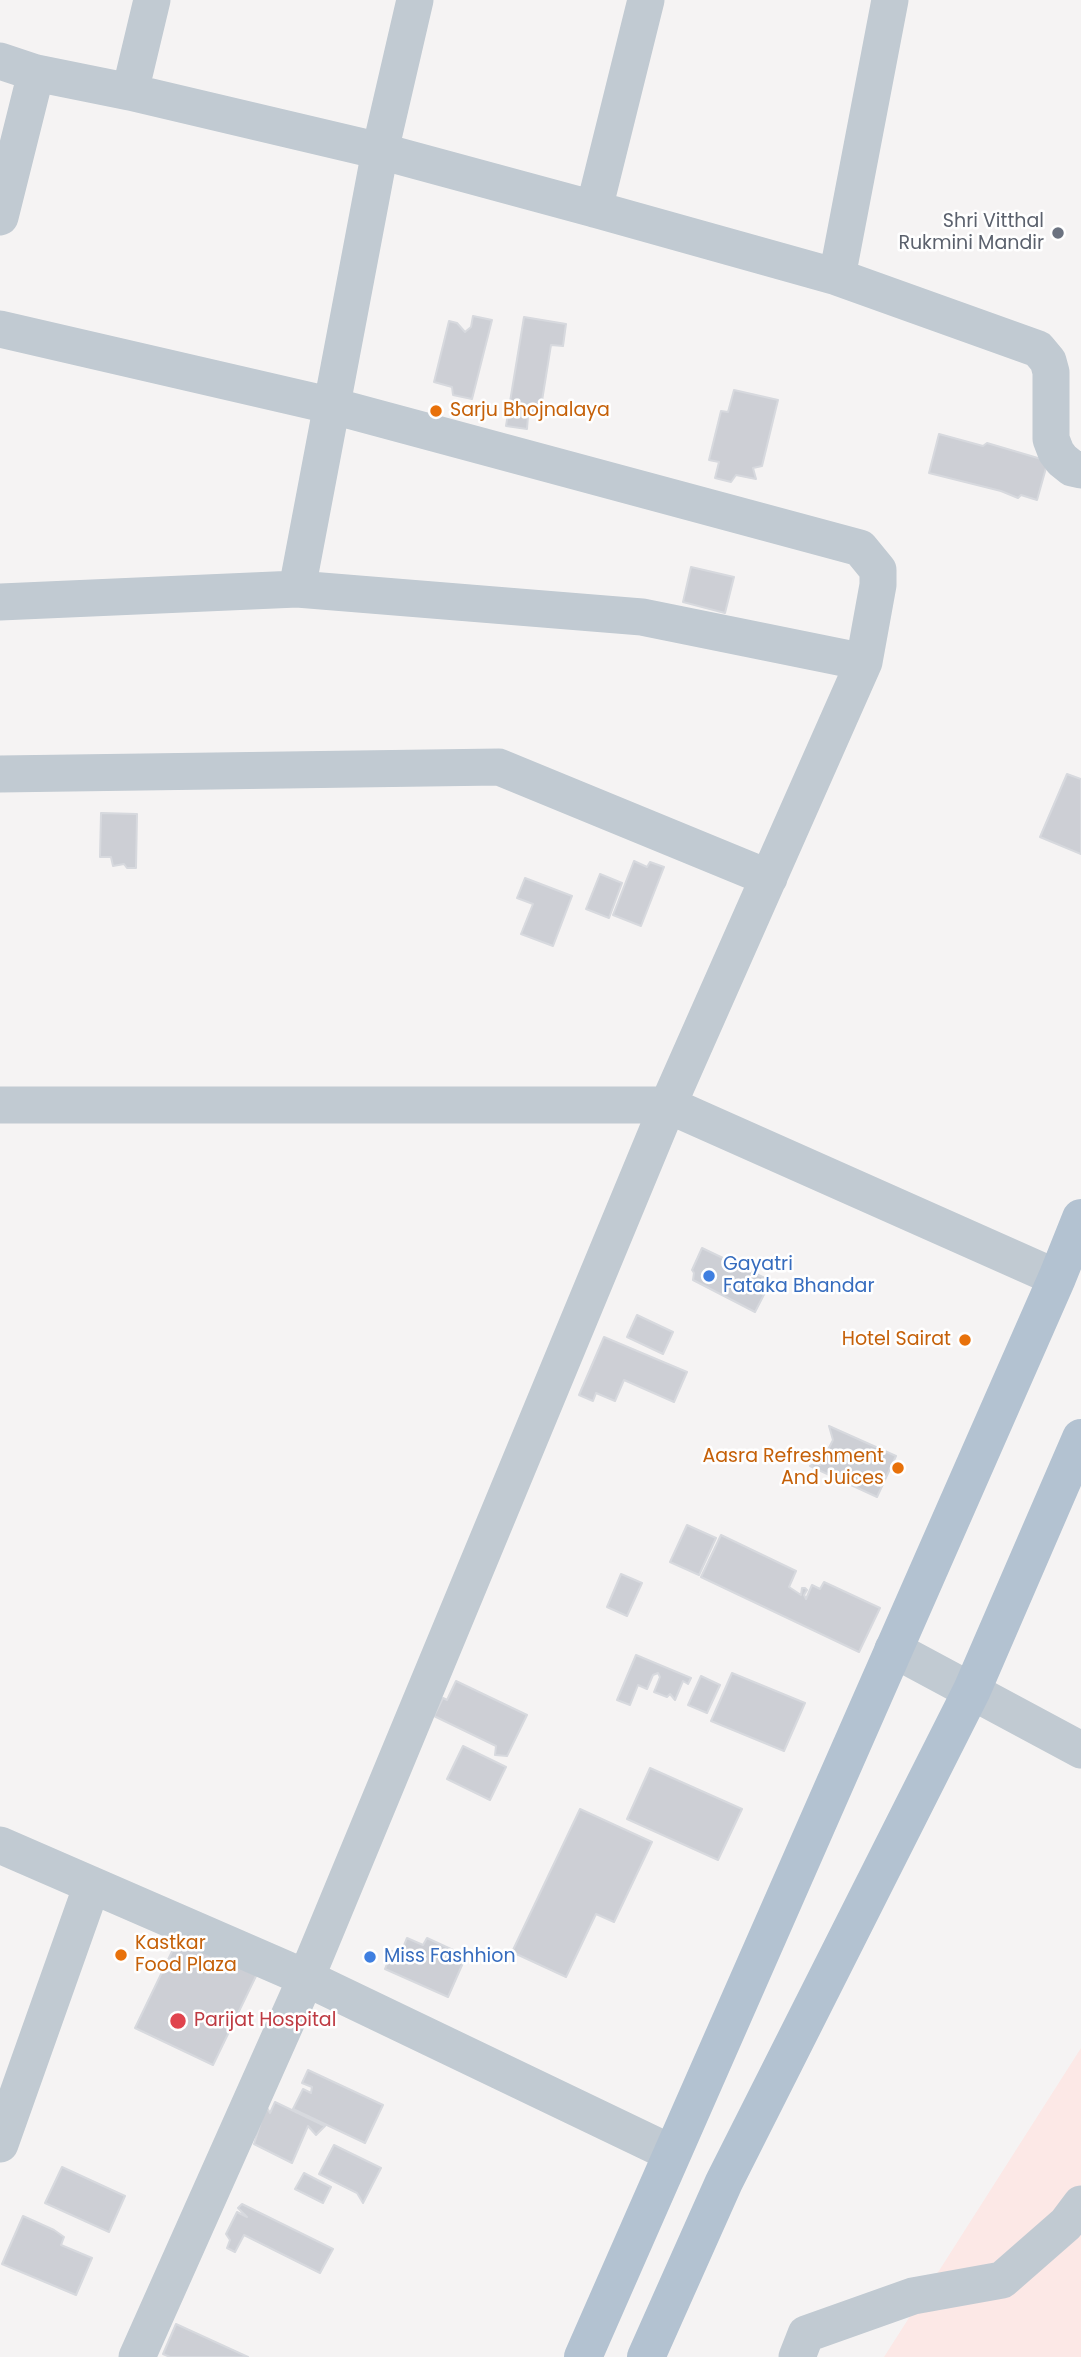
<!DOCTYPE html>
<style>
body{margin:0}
canvas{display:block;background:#f5f3f3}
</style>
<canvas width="1081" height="2357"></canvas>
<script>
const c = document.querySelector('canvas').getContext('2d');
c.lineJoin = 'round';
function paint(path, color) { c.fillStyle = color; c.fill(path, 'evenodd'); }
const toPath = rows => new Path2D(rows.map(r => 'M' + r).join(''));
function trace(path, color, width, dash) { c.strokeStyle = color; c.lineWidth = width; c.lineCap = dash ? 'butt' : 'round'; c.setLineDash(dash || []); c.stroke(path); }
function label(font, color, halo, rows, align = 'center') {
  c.font = font + ' Poppins,sans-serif'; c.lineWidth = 5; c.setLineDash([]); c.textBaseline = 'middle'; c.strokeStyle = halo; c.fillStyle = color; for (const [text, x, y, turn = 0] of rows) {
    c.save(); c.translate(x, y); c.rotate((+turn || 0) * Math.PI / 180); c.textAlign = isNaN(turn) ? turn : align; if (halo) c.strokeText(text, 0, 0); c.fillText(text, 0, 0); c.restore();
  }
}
paint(toPath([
 [1081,2048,1081,2357,884,2357]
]), '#fce8e6');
const building = toPath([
 [473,316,492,320,472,399,453,395,452,387,434,382,449,321,457,323,465,332,471,327,473,316],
 [524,317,566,324,563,346,551,345,540,413,528,416,527,429,506,426,524,317],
 [734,390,778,400,762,466,753,468,756,479,736,475,731,482,715,478,719,462,709,460,721,411,728,412,734,390],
 [939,434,983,446,987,443,1048,461,1037,500,1021,495,1018,498,1001,491,929,473,939,434],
 [691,567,734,577,725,613,683,602,691,567],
 [1067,774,1081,779,1081,854,1040,837,1067,774],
 [101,813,137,814,136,868,127,868,124,864,113,866,111,857,100,857,101,813],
 [634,861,647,867,650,862,664,867,641,926,613,915,634,861],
 [600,874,622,883,609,918,586,909,600,874],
 [525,878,572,896,553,946,521,934,533,904,517,898,525,878],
 [702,1248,771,1281,755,1312,693,1280,694,1273,692,1270,702,1248],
 [637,1315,673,1332,663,1354,627,1337,637,1315],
 [604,1337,687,1372,674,1402,624,1380,615,1401,596,1393,593,1401,579,1395,604,1337],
 [829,1426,896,1456,877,1497,810,1466,816,1463,820,1465,833,1440,829,1426],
 [687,1525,716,1538,699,1575,670,1562,687,1525],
 [721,1535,796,1571,789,1587,801,1595,802,1588,805,1588,807,1590,804,1595,806,1599,812,1585,820,1589,824,1582,880,1608,859,1652,701,1577,721,1535],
 [621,1574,642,1583,627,1616,607,1607,621,1574],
 [636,1655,691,1678,688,1684,683,1681,675,1700,670,1694,667,1697,654,1692,660,1677,658,1673,653,1675,647,1689,638,1685,630,1705,617,1700,636,1655],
 [732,1673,805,1703,784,1751,711,1721,732,1673],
 [701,1676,720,1685,707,1713,688,1705,701,1676],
 [456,1681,527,1715,507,1756,495,1755,496,1746,434,1716,443,1698,447,1700,456,1681],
 [463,1746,506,1767,490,1800,447,1779,463,1746],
 [650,1768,742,1809,718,1860,627,1819,650,1768],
 [580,1809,652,1842,614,1922,596,1914,566,1977,512,1952,580,1809],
 [179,1937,257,1974,213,2065,135,2028,179,1937],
 [407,1938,423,1945,427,1938,466,1956,448,1997,385,1969,392,1951,400,1955,407,1938],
 [308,2070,383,2105,365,2143,293,2109,303,2089,311,2093,312,2087,302,2083,308,2070],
 [275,2102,325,2126,316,2135,308,2126,292,2163,254,2144,266,2106,270,2113,275,2102],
 [334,2145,381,2168,363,2203,357,2193,319,2174,334,2145],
 [62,2167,125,2196,109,2232,45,2203,62,2167],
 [304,2173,331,2187,323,2203,295,2189,304,2173],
 [242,2204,333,2249,320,2273,244,2235,235,2252,227,2248,230,2240,226,2234,237,2212,247,2217,238,2208,242,2204],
 [23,2216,54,2230,64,2237,61,2245,92,2258,76,2295,2,2264,23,2216],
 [176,2324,248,2357,170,2357,163,2354,176,2324]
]);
paint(building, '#cdcfd5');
trace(building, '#d7d9de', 2);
trace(toPath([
 [0,61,36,73,130,92,380,151,594,209,837,277,1038,349,1048,361,1051,372,1051,439,1056,452,1062,460,1072,468,1081,470],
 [130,92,152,0],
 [594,209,646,0],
 [0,217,36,73],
 [837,277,890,0],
 [0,329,333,406,860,548,878,570,878,585,864,662,668,1105,306,1978,137,2357],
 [297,589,380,151,415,0],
 [0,602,297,589,642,617,864,662],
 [0,774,499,767,769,878],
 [0,1105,668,1105,1057,1278],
 [893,1649,1081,1750],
 [0,1845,306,1978,671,2153],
 [0,2144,92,1885],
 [797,2357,806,2334,913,2296,1002,2280,1066,2224,1081,2204]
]), '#c1cad2', 37);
trace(toPath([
 [583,2357,1057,1278,1081,1218],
 [646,2357,724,2182,972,1690,1081,1438]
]), '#b3c2d1', 38);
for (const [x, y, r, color] of [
 [1058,233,7,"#6b7280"],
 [436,411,7,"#e8710a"],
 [709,1276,7,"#3f7fe0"],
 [965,1340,7,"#e8710a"],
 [898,1468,7,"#e8710a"],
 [121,1955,7,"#e8710a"],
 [370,1957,7,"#3f7fe0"],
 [178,2021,9,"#e0444e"]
]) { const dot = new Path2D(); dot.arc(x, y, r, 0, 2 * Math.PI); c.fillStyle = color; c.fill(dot); trace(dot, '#fff', 2.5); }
label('19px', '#5b616d', '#fff', [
 ["Shri Vitthal",1044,222],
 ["Rukmini Mandir",1044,244]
], 'right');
label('19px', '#c56008', '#fff', [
 ["Sarju Bhojnalaya",450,411],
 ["Hotel Sairat",951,1340,"right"],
 ["Aasra Refreshment",884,1457,"right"],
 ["And Juices",884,1479,"right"],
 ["Kastkar",135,1944],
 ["Food Plaza",135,1966]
], 'left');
label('19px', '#366cbe', '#fff', [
 ["Gayatri",723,1265],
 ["Fataka Bhandar",723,1287],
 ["Miss Fashhion",384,1957]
], 'left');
label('19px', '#be3a42', '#fff', [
 ["Parijat Hospital",194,2021]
], 'left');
</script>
